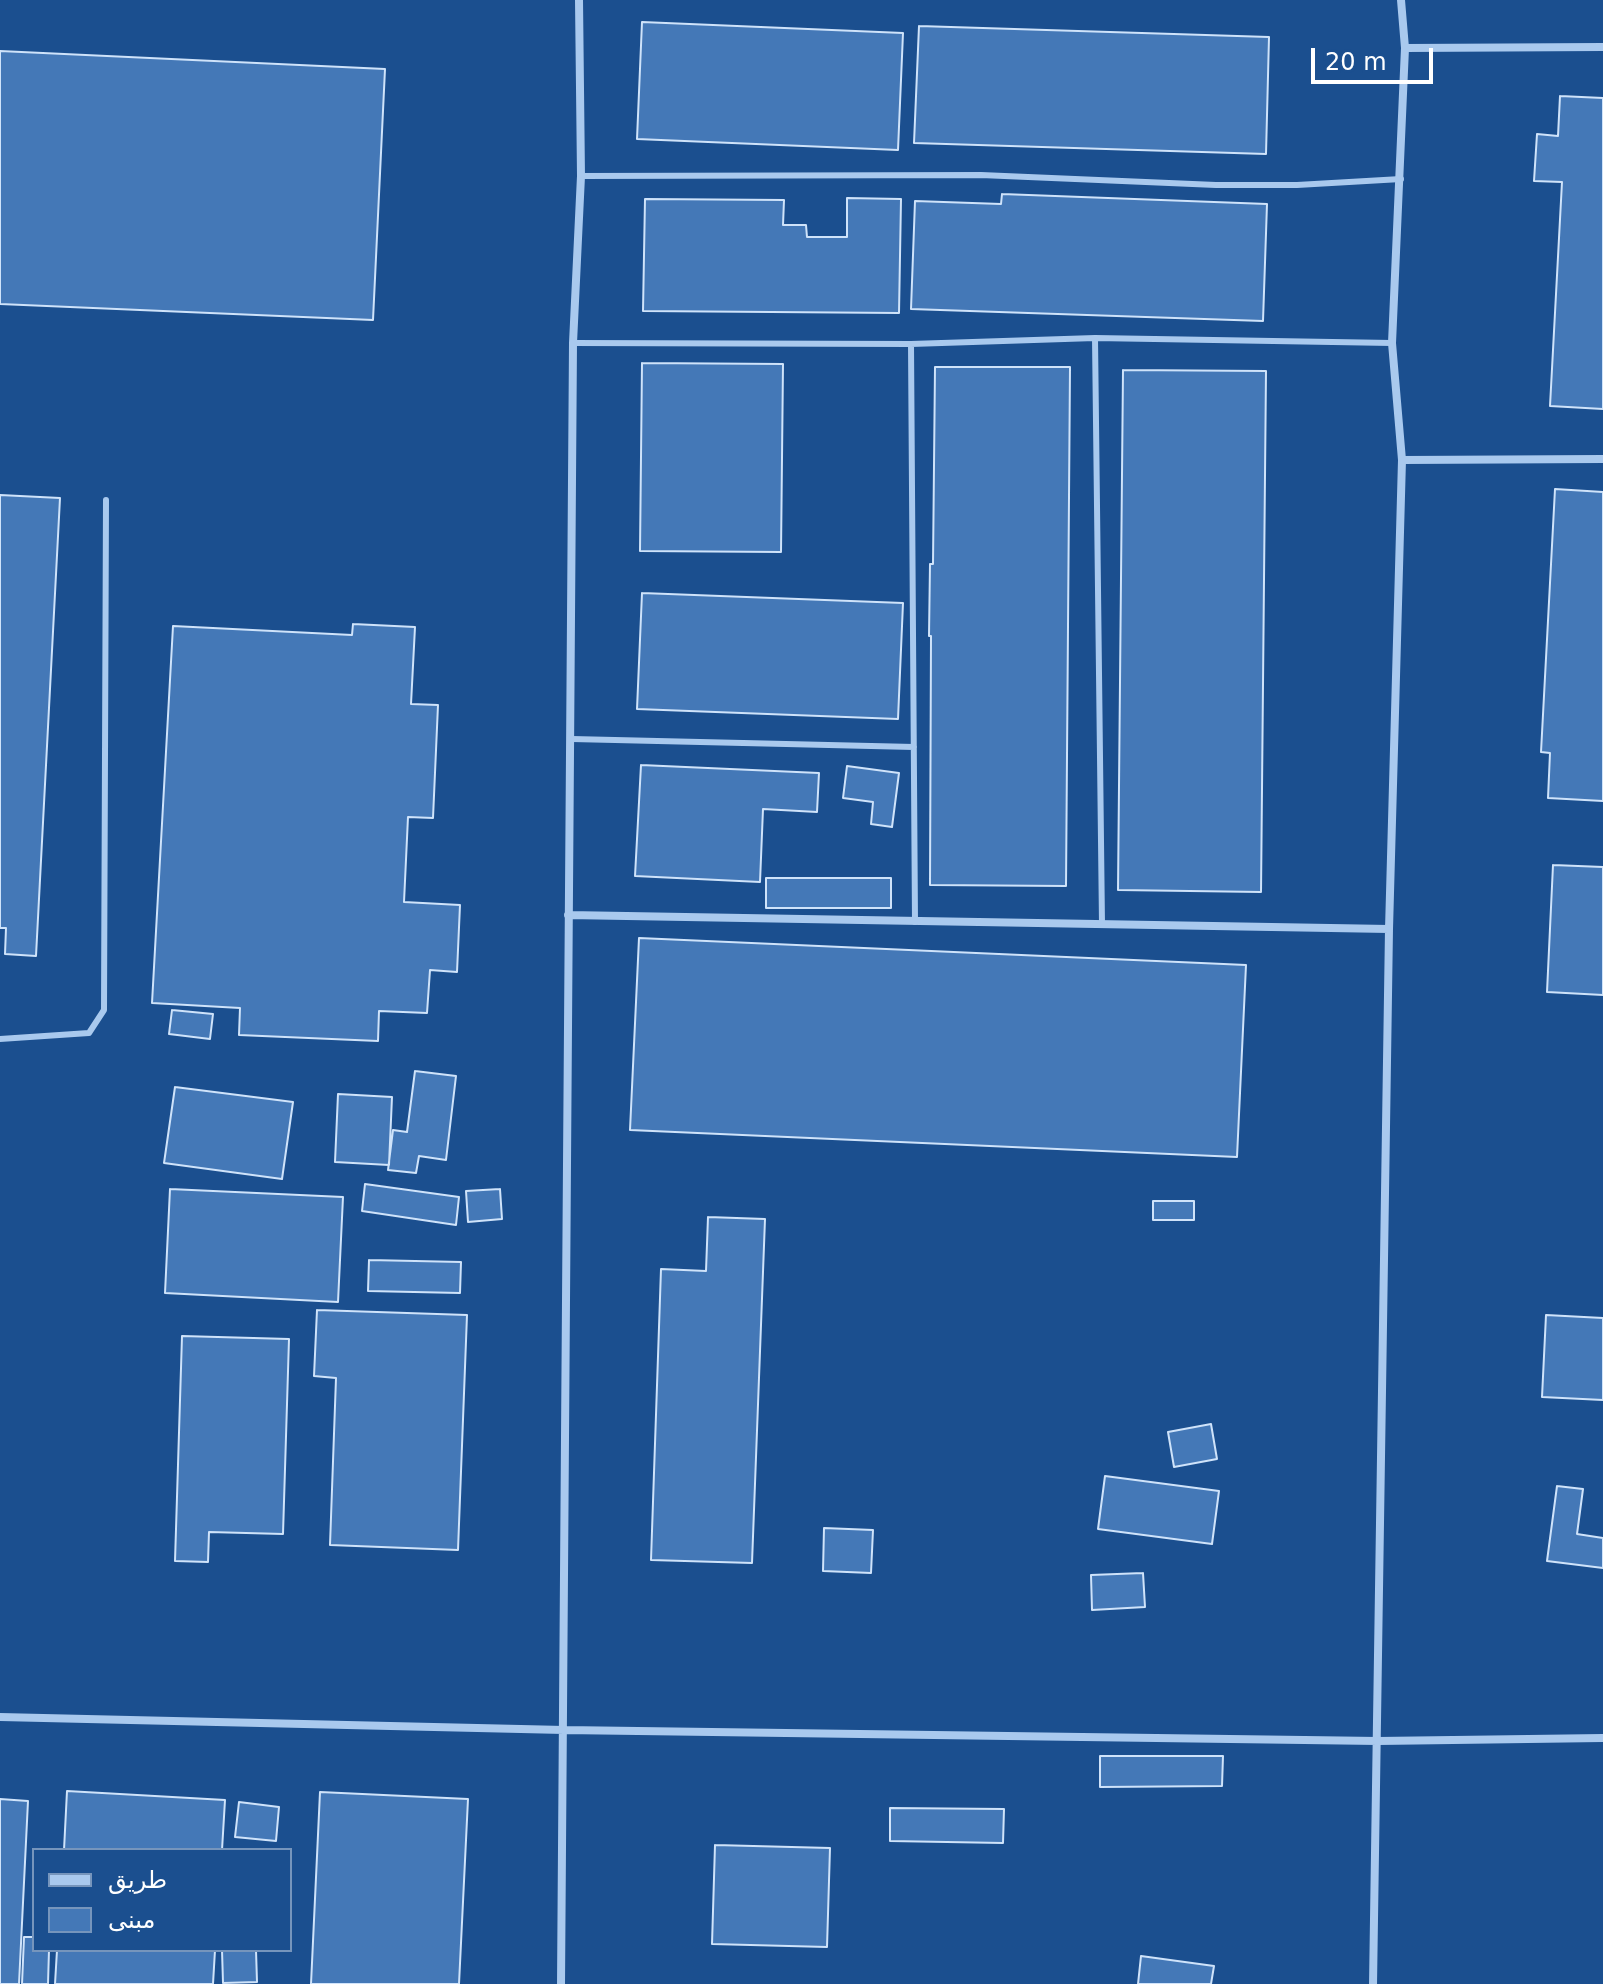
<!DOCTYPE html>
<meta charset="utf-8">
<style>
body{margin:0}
#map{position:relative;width:1603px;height:1984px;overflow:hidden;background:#1b4f8f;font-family:"DejaVu Sans","Noto Naskh Arabic",sans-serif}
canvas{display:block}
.legend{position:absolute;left:32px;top:1848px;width:260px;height:104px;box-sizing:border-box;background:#1b4f8f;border:2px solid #7695bc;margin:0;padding:10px 14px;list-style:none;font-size:24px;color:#fff}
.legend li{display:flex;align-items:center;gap:16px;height:40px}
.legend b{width:40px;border:2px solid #7695bc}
.scale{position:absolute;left:1311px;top:48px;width:122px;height:36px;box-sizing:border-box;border:4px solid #fff;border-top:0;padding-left:10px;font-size:24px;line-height:28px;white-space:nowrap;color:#fff;-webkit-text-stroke:6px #1b4f8f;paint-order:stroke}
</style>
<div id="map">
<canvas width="1603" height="1984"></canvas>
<ul class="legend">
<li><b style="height:10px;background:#a9c9ee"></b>طريق</li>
<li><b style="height:22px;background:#4478b7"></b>مبنى</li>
</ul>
<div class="scale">20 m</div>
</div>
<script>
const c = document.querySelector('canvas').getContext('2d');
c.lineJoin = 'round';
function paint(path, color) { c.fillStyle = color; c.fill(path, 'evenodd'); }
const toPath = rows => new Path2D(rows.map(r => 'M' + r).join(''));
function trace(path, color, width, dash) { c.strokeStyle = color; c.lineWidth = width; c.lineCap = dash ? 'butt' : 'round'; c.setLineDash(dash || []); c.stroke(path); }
const building = toPath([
 [642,22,903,33,898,150,637,139,642,22],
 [919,26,1269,37,1266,154,914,143,919,26],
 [0,51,385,69,373,320,0,304,0,51],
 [1560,96,1603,98,1603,409,1550,406,1562,182,1534,181,1537,134,1558,136,1560,96],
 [1002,194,1267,204,1263,321,911,309,915,201,1001,204,1002,194],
 [847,198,901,199,899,313,643,311,645,199,784,200,783,225,806,225,807,237,847,237,847,198],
 [642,363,783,364,781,552,640,551,642,363],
 [935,367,1070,367,1066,886,930,885,931,636,929,636,930,564,933,564,935,367],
 [1123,370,1266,371,1261,892,1118,890,1123,370],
 [1555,489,1603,492,1603,801,1548,798,1550,753,1541,752,1555,489],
 [0,495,60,498,36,956,5,954,6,928,0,928,0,495],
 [642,593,903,603,898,719,637,709,642,593],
 [353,624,415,627,411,704,438,705,433,818,408,817,404,902,460,905,457,972,430,970,427,1013,379,1011,378,1041,239,1035,240,1008,152,1003,173,626,352,635,353,624],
 [641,765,819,773,817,812,763,809,760,882,635,876,641,765],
 [847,766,899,773,892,827,871,824,873,802,843,798,847,766],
 [1553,865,1603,867,1603,995,1547,992,1553,865],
 [766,878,891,878,891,908,766,908,766,878],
 [639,938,1246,965,1237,1157,630,1130,639,938],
 [172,1010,213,1014,210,1039,169,1034,172,1010],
 [415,1071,456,1076,446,1160,419,1156,416,1173,388,1170,393,1130,407,1132,415,1071],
 [175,1087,293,1102,282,1179,164,1163,175,1087],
 [338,1094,392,1097,389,1165,335,1162,338,1094],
 [365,1184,459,1197,456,1225,362,1211,365,1184],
 [170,1189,343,1197,338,1302,165,1293,170,1189],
 [500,1189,502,1219,468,1222,466,1191,500,1189],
 [1153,1201,1194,1201,1194,1220,1153,1220,1153,1201],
 [708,1217,765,1219,752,1563,651,1560,661,1269,706,1271,708,1217],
 [369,1260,461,1262,460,1293,368,1291,369,1260],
 [317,1310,467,1315,458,1550,330,1545,336,1378,314,1376,317,1310],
 [1546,1315,1603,1318,1603,1400,1542,1397,1546,1315],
 [182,1336,289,1339,283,1534,209,1532,208,1562,175,1561,182,1336],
 [1211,1424,1217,1459,1174,1467,1168,1432,1211,1424],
 [1105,1476,1219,1491,1212,1544,1098,1529,1105,1476],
 [1557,1486,1583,1489,1577,1534,1603,1538,1603,1568,1547,1561,1557,1486],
 [824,1528,873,1530,871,1573,823,1571,824,1528],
 [1143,1573,1145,1607,1092,1610,1091,1575,1143,1573],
 [1100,1756,1223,1756,1222,1786,1100,1787,1100,1756],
 [67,1791,225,1800,222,1850,64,1850,67,1791],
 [320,1792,468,1799,459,1984,311,1984,320,1792],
 [0,1799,28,1801,19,1984,0,1984,0,1799],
 [239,1802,279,1807,276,1841,235,1837,239,1802],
 [890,1808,1004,1809,1003,1843,890,1841,890,1808],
 [715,1845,830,1848,827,1947,712,1944,715,1845],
 [24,1937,34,1937,34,1950,49,1950,48,1984,22,1984,24,1937],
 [57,1950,215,1950,213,1984,55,1984,57,1950],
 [222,1950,256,1950,257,1982,223,1983,222,1950],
 [1141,1956,1214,1966,1211,1984,1138,1984,1141,1956]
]);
paint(building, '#4478b7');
trace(building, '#cfe3fa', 2);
trace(toPath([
 [581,176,981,175,1216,185,1297,185,1401,179],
 [1095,338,1102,924],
 [573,343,911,344,1095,338,1392,343],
 [911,344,915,922],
 [572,739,914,747],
 [0,1039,89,1033,104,1010,106,500]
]), '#a9c9ee', 6);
trace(toPath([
 [1405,48,1603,47],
 [1402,460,1603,459],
 [568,915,1389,929],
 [0,1717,564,1730,1378,1741,1603,1738],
 [561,1984,573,343,581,176,579,0],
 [1373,1984,1389,929,1402,460,1392,343,1405,48,1401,0]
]), '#a9c9ee', 8);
</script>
